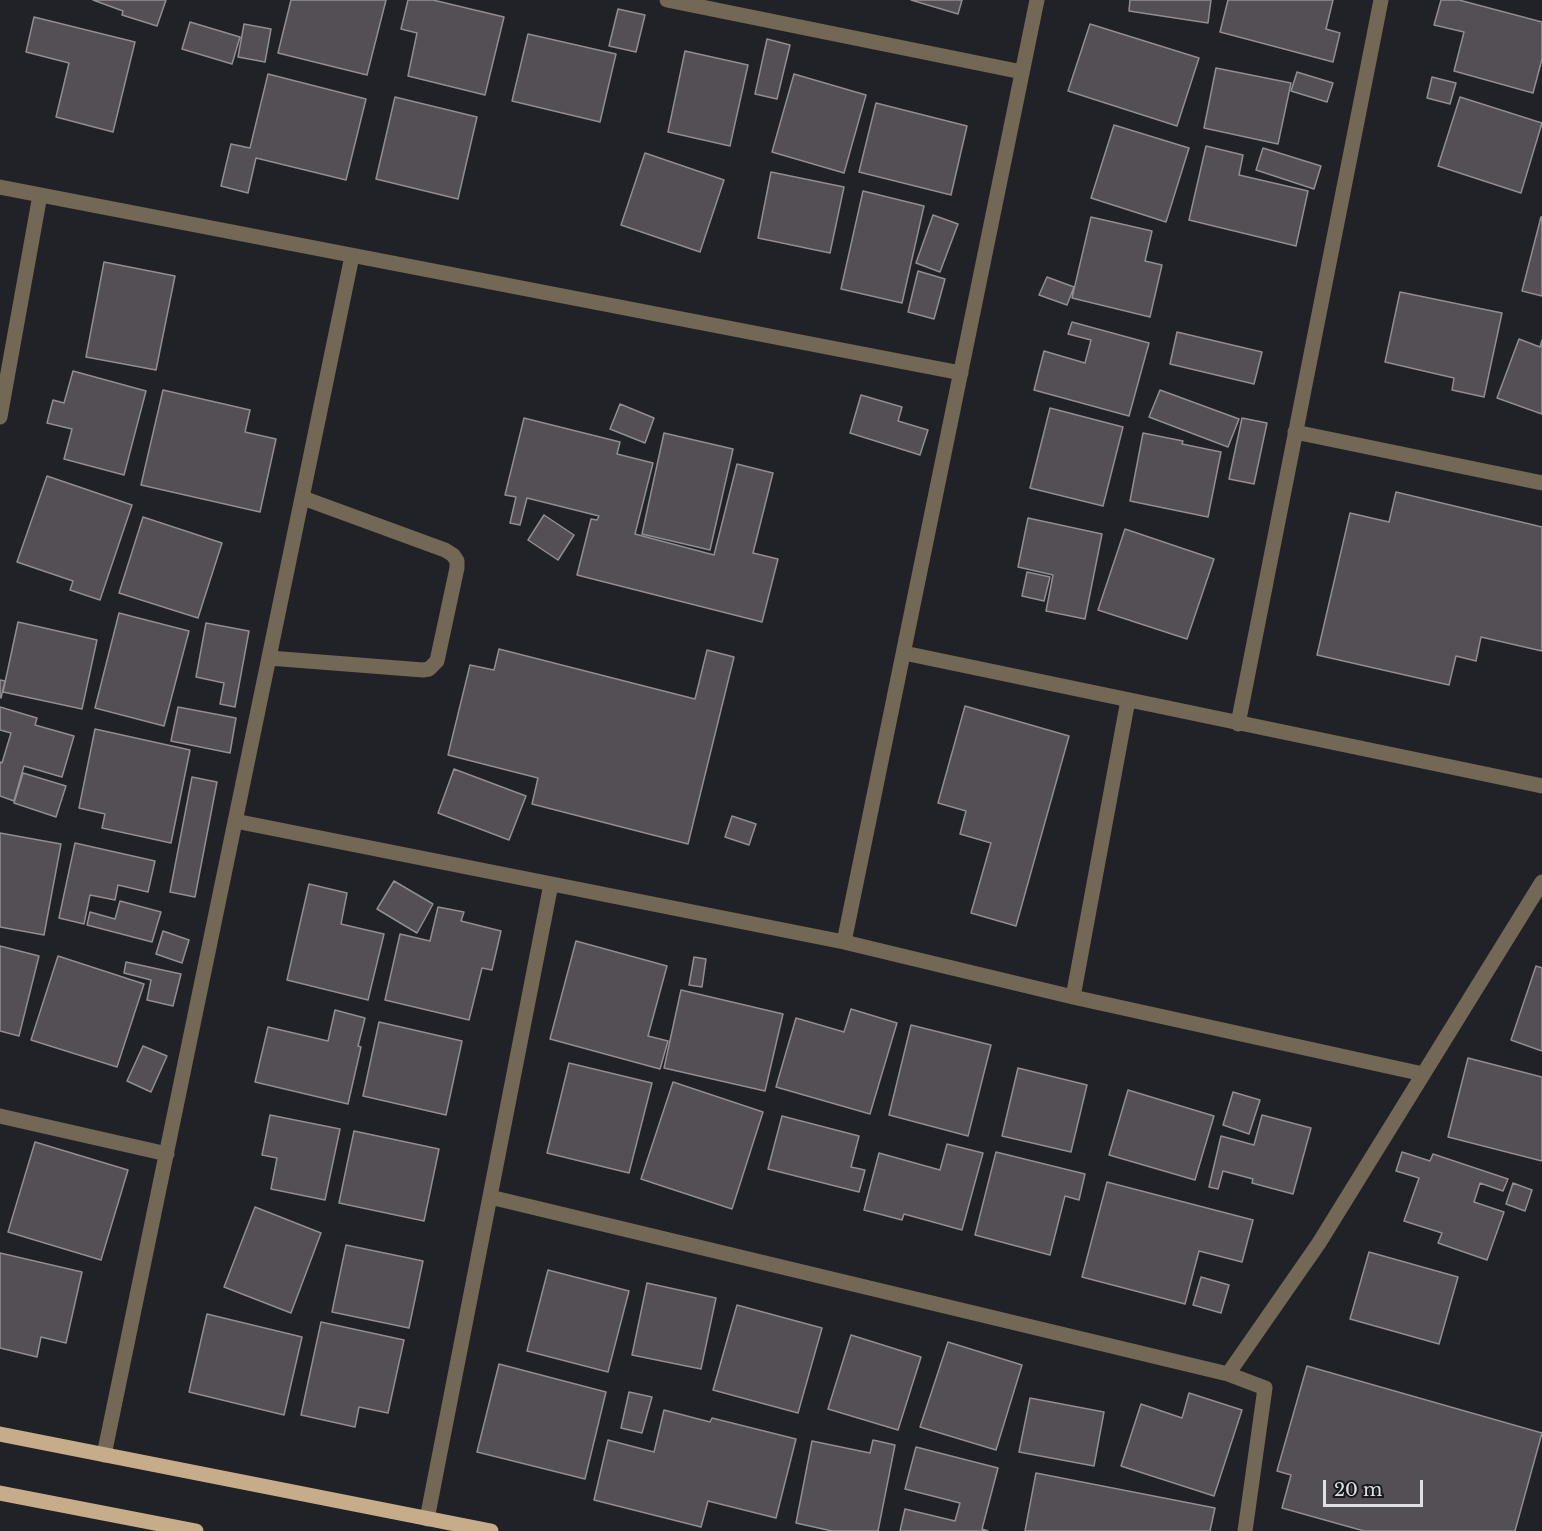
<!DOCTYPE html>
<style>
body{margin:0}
#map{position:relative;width:1542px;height:1531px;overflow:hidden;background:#212227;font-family:"Libre Baskerville",serif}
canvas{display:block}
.scale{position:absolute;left:1323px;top:1480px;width:100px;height:27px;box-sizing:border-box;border:3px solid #dfe0e3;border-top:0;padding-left:8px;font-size:18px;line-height:21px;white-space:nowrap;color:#dfe0e3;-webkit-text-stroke:4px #18191d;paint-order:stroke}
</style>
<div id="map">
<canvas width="1542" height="1531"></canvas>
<div class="scale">20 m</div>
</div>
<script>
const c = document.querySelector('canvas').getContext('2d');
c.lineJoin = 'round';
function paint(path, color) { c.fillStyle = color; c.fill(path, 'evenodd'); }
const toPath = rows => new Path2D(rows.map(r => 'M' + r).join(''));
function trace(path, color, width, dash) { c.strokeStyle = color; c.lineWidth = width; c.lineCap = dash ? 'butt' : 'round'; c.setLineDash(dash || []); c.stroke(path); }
const building = toPath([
 [93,0,166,0,157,26,122,15,123,11,93,0],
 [291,0,386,0,367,75,278,53,291,0],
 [408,0,433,0,504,17,485,95,408,76,417,33,401,29,408,0],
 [911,0,962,0,958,14,911,0],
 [1130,0,1211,0,1208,23,1129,11,1130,0],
 [1228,0,1333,0,1326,29,1340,33,1333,62,1220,32,1228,0],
 [1441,0,1459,0,1542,22,1542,59,1533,93,1454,71,1464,32,1434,25,1441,0],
 [618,9,645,15,636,52,609,46,618,9],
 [34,17,135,42,113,132,56,117,69,63,26,52,34,17],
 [190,22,240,37,232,64,182,49,190,22],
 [244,24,271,29,265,62,238,57,244,24],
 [1090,24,1199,58,1177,126,1068,91,1090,24],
 [528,34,616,54,600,122,512,101,528,34],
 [767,39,790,45,777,99,755,94,767,39],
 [685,51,748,65,730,146,668,132,685,51],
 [1216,68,1291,83,1278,144,1204,128,1216,68],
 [1297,72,1333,83,1327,102,1291,91,1297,72],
 [268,74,366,99,346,180,256,158,248,193,221,186,231,144,250,148,268,74],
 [794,74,866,95,844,173,772,152,794,74],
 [1432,77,1456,83,1450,104,1427,98,1432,77],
 [395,97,477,117,458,199,376,179,395,97],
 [1460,97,1542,123,1521,193,1438,166,1460,97],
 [876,103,967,126,951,195,859,172,876,103],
 [1114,125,1189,148,1166,222,1091,198,1114,125],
 [1206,146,1243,155,1239,175,1308,191,1296,246,1189,220,1206,146],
 [1263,148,1321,166,1314,189,1256,170,1263,148],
 [645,153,724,180,700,252,621,225,645,153],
 [771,172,844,187,830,253,758,238,771,172],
 [863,191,924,206,902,303,841,289,863,191],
 [933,215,958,224,940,272,916,263,933,215],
 [1091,217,1152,231,1145,261,1162,265,1150,317,1072,298,1091,217],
 [1541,217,1542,217,1542,296,1522,291,1541,217],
 [104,262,175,276,156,370,86,357,104,262],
 [918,271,945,279,934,319,908,312,918,271],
 [1047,277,1074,287,1067,305,1039,295,1047,277],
 [1400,292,1502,313,1484,397,1452,390,1454,378,1385,362,1400,292],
 [1072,322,1149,343,1129,416,1034,390,1044,351,1085,363,1091,340,1068,334,1072,322],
 [1177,332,1262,352,1254,384,1170,364,1177,332],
 [1519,339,1540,347,1542,340,1542,414,1497,398,1519,339],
 [73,371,146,391,124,475,64,459,72,429,47,423,53,400,64,403,73,371],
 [163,390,250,410,245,432,276,439,260,512,141,485,163,390],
 [1160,390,1239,419,1228,447,1149,417,1160,390],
 [861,395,902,407,898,421,928,430,920,455,850,433,861,395],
 [620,404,654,418,645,443,610,429,620,404],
 [1050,408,1123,427,1103,506,1030,488,1050,408],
 [524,418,620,442,617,454,653,463,635,534,714,555,737,464,773,473,753,553,778,559,762,622,577,575,591,519,597,520,599,516,527,498,520,525,510,523,516,497,505,495,524,418],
 [1242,418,1267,423,1254,484,1229,479,1242,418],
 [664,433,733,449,710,550,642,534,664,433],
 [1143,433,1183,441,1182,444,1221,452,1208,517,1130,501,1143,433],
 [47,476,132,505,100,600,70,590,73,581,17,562,47,476],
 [1396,492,1542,527,1542,651,1481,637,1476,661,1456,656,1449,685,1317,655,1350,513,1389,522,1396,492],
 [544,515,574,535,558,560,528,540,544,515],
 [143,517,222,543,198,618,119,593,143,517],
 [1028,518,1102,534,1085,619,1046,611,1053,575,1018,567,1028,518],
 [1125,529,1214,559,1187,639,1098,610,1125,529],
 [1027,572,1050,577,1044,601,1022,596,1027,572],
 [119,613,189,631,164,726,95,708,119,613],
 [18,622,97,640,82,709,3,692,18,622],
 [206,623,249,631,235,707,220,704,224,683,196,677,206,623],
 [499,649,695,699,707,650,734,657,688,844,532,804,538,778,448,755,470,665,494,670,499,649],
 [0,680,5,681,1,698,0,697,0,680],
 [965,706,1069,736,1016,926,971,913,991,843,960,834,966,811,938,803,965,706],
 [0,707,37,718,35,725,74,736,62,777,24,766,14,801,0,796,0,762,2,763,11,733,0,730,0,707],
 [178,707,236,718,230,753,171,741,178,707],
 [95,729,190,750,171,843,102,828,105,814,79,808,95,729],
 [454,769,526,796,509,840,438,813,454,769],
 [23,773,66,786,56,817,14,803,23,773],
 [192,777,217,782,195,897,170,892,192,777],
 [732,816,756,824,749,845,725,837,732,816],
 [0,833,61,844,44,935,0,927,0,833],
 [75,843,155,861,148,892,118,885,115,900,90,895,84,924,59,918,75,843],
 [394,881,433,904,417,933,377,909,394,881],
 [309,884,347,893,341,924,384,934,368,1000,287,980,309,884],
 [120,901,161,912,152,942,87,925,90,912,115,919,120,901],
 [438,907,464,912,461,921,501,931,492,970,482,968,469,1020,385,1000,400,934,430,941,438,907],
 [163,931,189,940,182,963,156,954,163,931],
 [576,941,667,966,648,1036,668,1041,660,1069,550,1039,576,941],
 [0,946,39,956,19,1036,0,1031,0,946],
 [58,956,144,984,117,1067,31,1040,58,956],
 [694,957,706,959,702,987,689,985,694,957],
 [126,962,181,974,173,1006,147,1000,151,980,124,973,126,962],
 [1536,966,1542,968,1542,1051,1511,1040,1536,966],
 [681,990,783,1014,765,1091,664,1068,681,990],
 [851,1009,897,1023,870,1114,776,1087,796,1018,844,1032,851,1009],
 [335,1010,365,1018,358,1046,361,1047,348,1104,255,1082,268,1027,328,1041,335,1010],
 [379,1022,462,1041,446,1115,363,1096,379,1022],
 [911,1025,991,1045,968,1136,889,1115,911,1025],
 [143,1046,167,1056,151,1092,127,1081,143,1046],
 [1468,1058,1542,1077,1542,1161,1448,1137,1468,1058],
 [569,1063,652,1083,629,1173,547,1153,569,1063],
 [1018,1068,1087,1085,1071,1152,1002,1136,1018,1068],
 [673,1082,763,1112,732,1209,641,1179,673,1082],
 [1128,1090,1214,1116,1195,1180,1109,1155,1128,1090],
 [1233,1092,1260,1100,1249,1134,1223,1125,1233,1092],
 [270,1115,340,1129,325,1200,271,1189,277,1158,262,1155,270,1115],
 [1262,1115,1311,1128,1293,1194,1252,1183,1253,1179,1223,1171,1218,1189,1209,1187,1221,1136,1254,1145,1262,1115],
 [782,1116,859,1136,851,1167,865,1170,859,1192,768,1169,782,1116],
 [354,1131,439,1149,424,1221,339,1203,354,1131],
 [35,1142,128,1170,101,1260,8,1232,35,1142],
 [947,1144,983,1153,962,1230,904,1214,902,1220,864,1210,879,1153,940,1170,947,1144],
 [996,1152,1085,1174,1079,1200,1065,1196,1050,1255,975,1235,996,1152],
 [1402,1152,1430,1161,1433,1154,1508,1179,1503,1191,1480,1183,1474,1202,1504,1212,1487,1260,1438,1243,1442,1233,1404,1221,1419,1178,1396,1171,1402,1152],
 [1107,1182,1253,1220,1242,1262,1199,1251,1185,1304,1082,1277,1107,1182],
 [1513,1183,1532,1190,1525,1211,1506,1204,1513,1183],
 [255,1207,321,1233,291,1313,224,1287,255,1207],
 [346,1245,423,1261,409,1328,332,1312,346,1245],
 [1369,1252,1458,1277,1439,1344,1350,1319,1369,1252],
 [0,1253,82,1272,66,1343,41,1337,37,1357,0,1348,0,1253],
 [548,1270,629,1291,608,1372,527,1351,548,1270],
 [1201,1277,1229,1285,1221,1313,1193,1305,1201,1277],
 [647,1283,716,1298,701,1369,632,1355,647,1283],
 [737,1305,822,1328,798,1413,713,1390,737,1305],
 [207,1314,302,1337,284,1415,189,1392,207,1314],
 [321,1322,404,1340,388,1413,359,1407,355,1427,301,1415,321,1322],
 [851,1335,921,1357,898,1430,828,1409,851,1335],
 [948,1342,1022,1365,996,1450,920,1427,948,1342],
 [499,1364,606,1392,585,1479,477,1452,499,1364],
 [1307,1366,1542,1433,1515,1531,1364,1531,1282,1508,1291,1475,1277,1471,1307,1366],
 [629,1392,652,1397,642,1433,621,1428,629,1392],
 [1189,1393,1242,1410,1214,1496,1121,1466,1141,1404,1182,1418,1189,1393],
 [1030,1398,1104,1412,1094,1466,1019,1452,1030,1398],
 [664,1410,710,1422,712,1418,796,1439,776,1518,708,1501,701,1527,594,1500,608,1440,654,1452,664,1410],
 [873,1440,895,1445,878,1531,832,1531,796,1523,812,1441,870,1453,873,1440],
 [916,1447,998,1468,982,1529,988,1531,900,1531,905,1509,955,1521,960,1503,905,1489,916,1447],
 [1036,1473,1215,1508,1210,1531,1025,1531,1036,1473]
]);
paint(building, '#534f54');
trace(building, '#918d93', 1.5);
trace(toPath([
 [667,0,1022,72],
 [0,187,961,373],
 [0,417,40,195],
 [1295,432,1542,483],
 [904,653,1542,786],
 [269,658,423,670,429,669,437,661,457,568,457,561,453,555,445,550,303,498],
 [1238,724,1381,0],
 [235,821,844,942,1073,997,1423,1074],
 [844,942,1037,0],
 [1073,997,1128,700],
 [0,1116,167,1154],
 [490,1197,1228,1374,1265,1388,1245,1531],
 [1228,1374,1319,1243,1542,882],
 [104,1455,352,256],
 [427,1519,551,884]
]), '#736756', 15);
trace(toPath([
 [0,1434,491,1531],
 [0,1493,196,1531]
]), '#c6ac88', 15);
</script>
